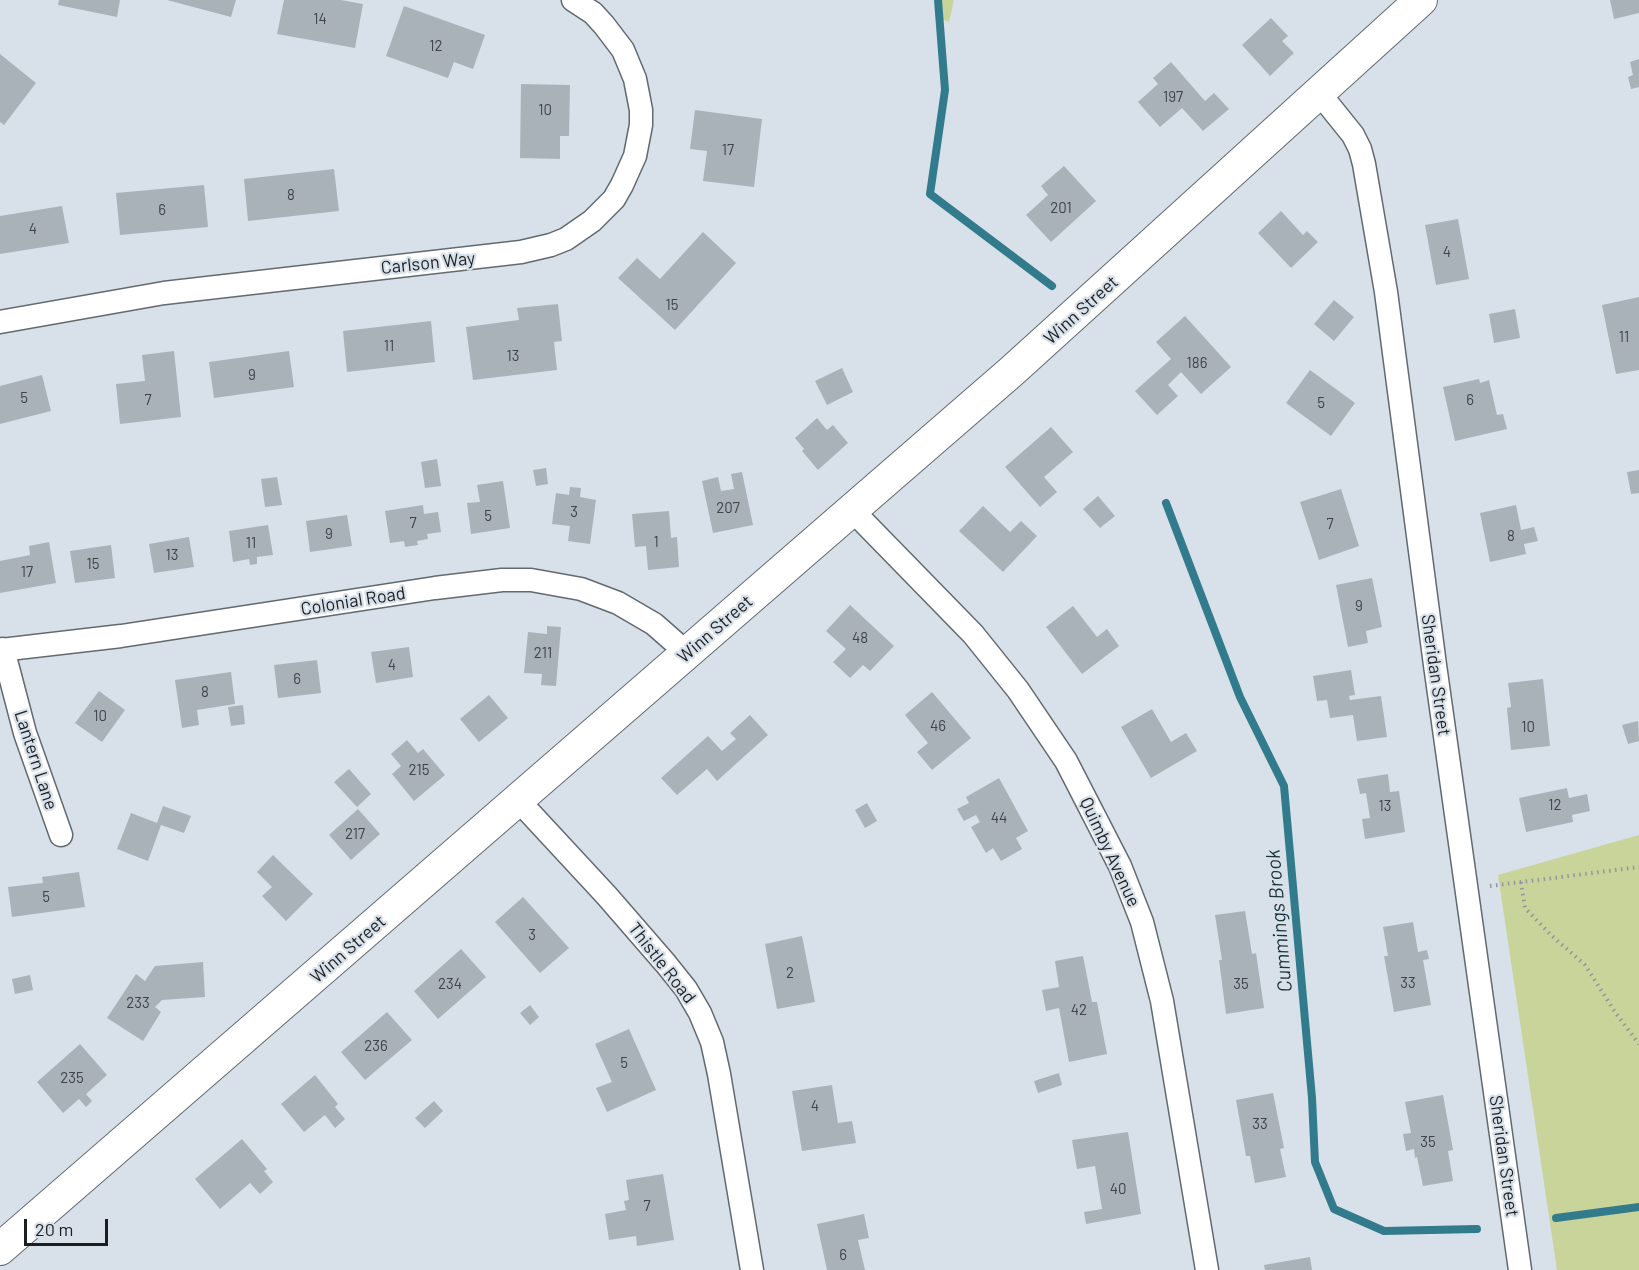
<!DOCTYPE html>
<style>
body{margin:0}
#map{position:relative;width:1639px;height:1270px;overflow:hidden;background:#d8e1e9;font-family:Barlow,sans-serif}
canvas{display:block}
.scale{position:absolute;left:24px;top:1219px;width:84px;height:27px;box-sizing:border-box;border:3px solid #1c1f22;border-top:0;padding-left:8px;font-size:18px;line-height:21px;white-space:nowrap;color:#1c1f22;-webkit-text-stroke:4px #d8e1e9;paint-order:stroke}
</style>
<div id="map">
<canvas width="1639" height="1270"></canvas>
<div class="scale">20 m</div>
</div>
<script>
const c = document.querySelector('canvas').getContext('2d');
c.lineJoin = 'round';
function paint(path, color) { c.fillStyle = color; c.fill(path, 'evenodd'); }
const toPath = rows => new Path2D(rows.map(r => 'M' + r).join(''));
function trace(path, color, width, dash) { c.strokeStyle = color; c.lineWidth = width; c.lineCap = dash ? 'butt' : 'round'; c.setLineDash(dash || []); c.stroke(path); }
function label(font, color, halo, rows, align = 'center') {
  c.font = font + ' Barlow,sans-serif'; c.lineWidth = 4.5; c.setLineDash([]); c.textBaseline = 'middle'; c.strokeStyle = halo; c.fillStyle = color; for (const [text, x, y, turn = 0] of rows) {
    c.save(); c.translate(x, y); c.rotate((+turn || 0) * Math.PI / 180); c.textAlign = isNaN(turn) ? turn : align; if (halo) c.strokeText(text, 0, 0); c.fillText(text, 0, 0); c.restore();
  }
}
paint(toPath([
 [936,0,954,0,949,22,935,16],
 [1639,835,1639,1270,1557,1270,1498,875]
]), '#c8d49a');
trace(toPath([
 [938,0,945,90,930,194,1052,286],
 [1166,503,1240,697,1284,786,1312,1098,1315,1162,1334,1209,1384,1231,1477,1229],
 [1556,1218,1639,1207]
]), '#327b8c', 8);
paint(toPath([
 [59,0,120,0,117,17,58,5],
 [167,0,236,0,231,17],
 [284,0,341,0,363,4,355,48,277,34],
 [1610,0,1639,0,1639,13,1614,19],
 [404,6,485,35,473,69,454,62,448,78,386,56],
 [1271,18,1288,36,1282,41,1294,53,1270,76,1242,45],
 [0,54,36,83,4,125,0,122],
 [1639,59,1639,87,1631,89,1628,77,1633,75,1630,62],
 [1171,62,1205,101,1214,93,1229,109,1203,131,1182,108,1160,127,1138,102,1158,84,1153,78],
 [521,84,570,85,569,136,560,136,560,159,520,158],
 [695,110,762,119,754,187,703,181,707,151,690,149],
 [1064,166,1096,201,1051,242,1026,215,1048,195,1041,186],
 [334,169,339,211,248,221,244,179],
 [204,185,208,227,120,235,116,193],
 [62,206,69,243,0,254,0,216],
 [1281,211,1303,235,1307,231,1318,242,1291,268,1258,233],
 [1458,219,1469,279,1436,285,1425,225],
 [703,232,736,263,675,330,618,278,637,258,660,279],
 [1639,297,1639,370,1616,374,1602,305],
 [1334,300,1354,317,1334,341,1314,324],
 [558,304,562,341,554,342,557,370,473,380,466,327,519,320,517,308],
 [1515,309,1520,338,1494,343,1489,314],
 [1185,316,1231,367,1201,394,1181,372,1168,385,1178,396,1157,415,1135,391,1171,359,1156,342],
 [431,321,435,362,347,372,343,331],
 [174,351,181,417,120,424,116,384,145,381,142,355],
 [289,351,294,387,214,398,209,362],
 [842,368,853,392,827,405,815,381],
 [1310,370,1355,403,1331,436,1286,403],
 [42,375,51,411,0,424,0,386],
 [1479,379,1480,383,1489,380,1497,415,1503,414,1507,429,1455,441,1443,387],
 [817,418,827,430,833,425,848,443,818,470,802,451,804,449,795,438],
 [1051,427,1073,452,1044,477,1057,492,1040,507,1005,467],
 [437,459,441,486,425,488,421,462],
 [546,468,548,484,536,486,533,470],
 [1639,470,1639,493,1631,494,1627,472],
 [742,472,753,525,713,533,702,481,718,477,721,491,734,489,731,474],
 [277,477,282,505,265,507,261,479],
 [503,481,510,528,471,534,467,503,480,502,477,485],
 [570,487,581,488,580,497,596,500,590,544,568,541,570,526,552,524,556,493,569,495],
 [1341,489,1359,546,1319,560,1300,502],
 [1098,496,1115,516,1100,528,1083,509],
 [423,505,424,514,438,512,441,532,427,534,428,539,417,541,418,545,405,547,404,541,390,543,385,511],
 [1516,505,1521,530,1534,527,1538,541,1524,544,1526,554,1490,562,1480,513],
 [983,506,1010,532,1021,521,1037,536,1003,572,959,531],
 [669,511,671,538,677,537,679,567,648,570,646,546,635,547,632,514],
 [347,515,352,546,310,552,306,521],
 [268,525,273,555,257,557,257,564,250,565,249,559,233,562,229,531],
 [189,537,194,567,154,573,149,544],
 [49,542,56,583,0,593,0,561,30,555,29,546],
 [111,545,115,578,75,583,70,551],
 [1372,578,1382,627,1366,631,1368,643,1348,647,1336,585],
 [850,605,894,646,870,671,863,665,850,678,833,662,846,649,826,631],
 [1073,606,1097,637,1107,629,1119,646,1082,674,1046,627],
 [547,626,561,627,556,686,541,685,542,674,524,673,528,632,547,634],
 [409,647,413,677,376,683,371,652],
 [317,660,321,693,278,698,274,665],
 [1351,670,1355,695,1349,696,1350,700,1381,696,1387,737,1357,741,1353,715,1330,718,1327,700,1317,701,1313,676],
 [231,672,235,704,197,710,199,725,182,728,175,680],
 [1543,679,1550,746,1511,750,1507,708,1511,707,1508,683],
 [99,691,125,710,102,742,75,723],
 [932,692,971,738,932,770,917,752,928,743,905,715],
 [489,695,508,718,479,742,460,719],
 [243,705,245,724,231,726,228,707],
 [1152,709,1171,742,1186,733,1197,751,1151,778,1121,727],
 [750,715,768,735,717,781,707,769,677,795,661,778,708,736,722,751,736,739,730,733],
 [1638,721,1639,741,1628,744,1622,725],
 [407,740,418,753,423,749,445,775,414,801,392,774,401,766,391,754],
 [349,769,371,794,357,807,334,782],
 [1388,774,1390,792,1399,791,1405,832,1365,839,1362,819,1370,818,1366,793,1360,794,1357,779],
 [999,778,1028,831,1016,838,1022,849,1001,861,993,848,986,853,971,827,980,822,976,815,964,821,957,809,969,803,966,797],
 [1567,788,1569,798,1587,794,1590,811,1572,815,1573,822,1526,832,1519,798],
 [867,803,877,821,865,828,855,810],
 [163,806,191,816,184,833,161,825,148,861,117,849,131,813,157,823],
 [358,809,380,834,351,860,329,835],
 [273,855,313,894,286,921,262,896,272,887,257,872],
 [79,872,85,907,12,917,8,887,43,883,42,877],
 [523,897,569,948,540,973,495,922],
 [1245,911,1252,954,1256,953,1264,1008,1226,1014,1219,960,1222,960,1215,915],
 [1413,922,1418,952,1427,950,1429,959,1423,960,1431,1005,1394,1012,1384,956,1388,956,1383,927],
 [802,936,815,1002,777,1009,765,944],
 [461,949,486,977,438,1019,414,991],
 [1083,956,1092,1002,1097,1002,1107,1054,1069,1062,1059,1008,1046,1011,1042,990,1059,987,1055,961],
 [203,962,205,997,162,1000,155,1007,161,1012,143,1041,107,1018,136,974,145,981,155,966],
 [30,975,33,990,15,994,12,979],
 [530,1005,539,1017,530,1025,520,1013],
 [387,1012,412,1040,365,1080,341,1052],
 [629,1029,656,1090,607,1112,596,1088,612,1082,595,1044],
 [80,1044,107,1075,86,1094,92,1101,86,1107,79,1099,63,1113,37,1082],
 [1059,1073,1062,1085,1038,1093,1034,1081],
 [315,1075,338,1104,335,1107,345,1119,335,1128,325,1115,304,1132,281,1104],
 [832,1085,838,1123,852,1121,856,1143,802,1151,792,1091],
 [1273,1093,1284,1148,1280,1149,1286,1177,1255,1183,1250,1156,1246,1156,1236,1100],
 [1443,1095,1453,1150,1448,1151,1453,1181,1423,1186,1417,1157,1415,1158,1414,1149,1406,1151,1403,1134,1411,1133,1405,1102],
 [434,1101,443,1111,425,1128,415,1118],
 [1128,1132,1141,1214,1086,1224,1084,1212,1102,1209,1095,1166,1077,1169,1072,1140],
 [242,1139,267,1169,264,1171,273,1182,260,1194,250,1183,220,1209,195,1179],
 [663,1174,674,1240,637,1246,636,1236,609,1240,605,1214,626,1210,624,1201,629,1200,626,1180],
 [864,1214,869,1238,858,1240,865,1270,827,1270,817,1224],
 [1310,1257,1312,1270,1265,1270,1264,1265]
]), '#a9b2b9');
const street = toPath([
 [1320,94,1353,135,1360,149,1364,164,1386,292,1435,665,1520,1270],
 [0,322,164,293,521,252,551,245,566,239,592,221,614,199,622,185,635,156,641,125,641,110,635,79,623,50,604,25,593,13,573,0],
 [852,510,973,634,1018,690,1066,761,1120,866,1142,922,1162,1001,1207,1270],
 [3,649,25,733,61,835],
 [0,650,121,636,435,588,502,580,531,580,581,589,618,603,654,624,687,653],
 [518,800,607,896,666,964,686,989,700,1013,712,1042,719,1074,752,1270]
]);
const secondary = toPath([
 [0,1249,1012,371,1421,0]
]);
trace(street, '#626a71', 25);
trace(secondary, '#626a71', 34);
trace(toPath([
 [1521,882,1525,908,1551,935,1585,965,1615,1012,1639,1044],
 [1490,886,1639,867]
]), '#91979d', 4, [1.5, 4.5]);
trace(street, '#fff', 22);
trace(secondary, '#fff', 32);
label('15px', '#3f4448', null, [
 ["14",320,19],
 ["12",436,46],
 ["197",1173,97],
 ["10",545,110],
 ["17",728,150],
 ["8",291,195],
 ["201",1061,208],
 ["6",162,210],
 ["4",33,229],
 ["4",1447,252],
 ["15",672,305],
 ["11",1624,337],
 ["11",389,346],
 ["13",513,356],
 ["186",1197,363],
 ["9",252,375],
 ["5",24,398],
 ["7",148,400],
 ["6",1470,400],
 ["5",1321,403],
 ["207",728,508],
 ["3",574,512],
 ["5",488,516],
 ["7",413,523],
 ["7",1330,524],
 ["9",329,534],
 ["8",1511,536],
 ["1",656,542],
 ["11",251,543],
 ["13",172,555],
 ["15",93,564],
 ["17",27,572],
 ["9",1359,606],
 ["48",860,638],
 ["211",543,653],
 ["4",392,665],
 ["6",297,679],
 ["8",205,692],
 ["10",100,716],
 ["46",938,726],
 ["10",1528,727],
 ["215",419,770],
 ["12",1555,805],
 ["13",1385,806],
 ["44",999,818],
 ["217",355,834],
 ["5",46,897],
 ["3",532,935],
 ["2",790,973],
 ["33",1408,983],
 ["234",450,984],
 ["35",1241,984],
 ["233",138,1003],
 ["42",1079,1010],
 ["236",376,1046],
 ["5",624,1063],
 ["235",72,1078],
 ["4",815,1106],
 ["33",1260,1124],
 ["35",1428,1142],
 ["40",1118,1189],
 ["7",647,1206],
 ["6",843,1255]
]);
label('18px', '#1c1f22', '#d8e1e9', [
 ["Carlson Way",428,263,-6],
 ["Winn Street",1081,310,-42],
 ["Colonial Road",353,601,-9],
 ["Winn Street",715,629,-41],
 ["Sheridan Street",1436,675,82],
 ["Lantern Lane",36,760,72],
 ["Quimby Avenue",1110,852,65],
 ["Winn Street",348,949,-41],
 ["Thistle Road",662,963,52],
 ["Sheridan Street",1504,1156,82]
]);
label('italic 20px', '#1b3238', '#d8e1e9', [
 ["Cummings Brook",1279,921,-95]
]);
</script>
